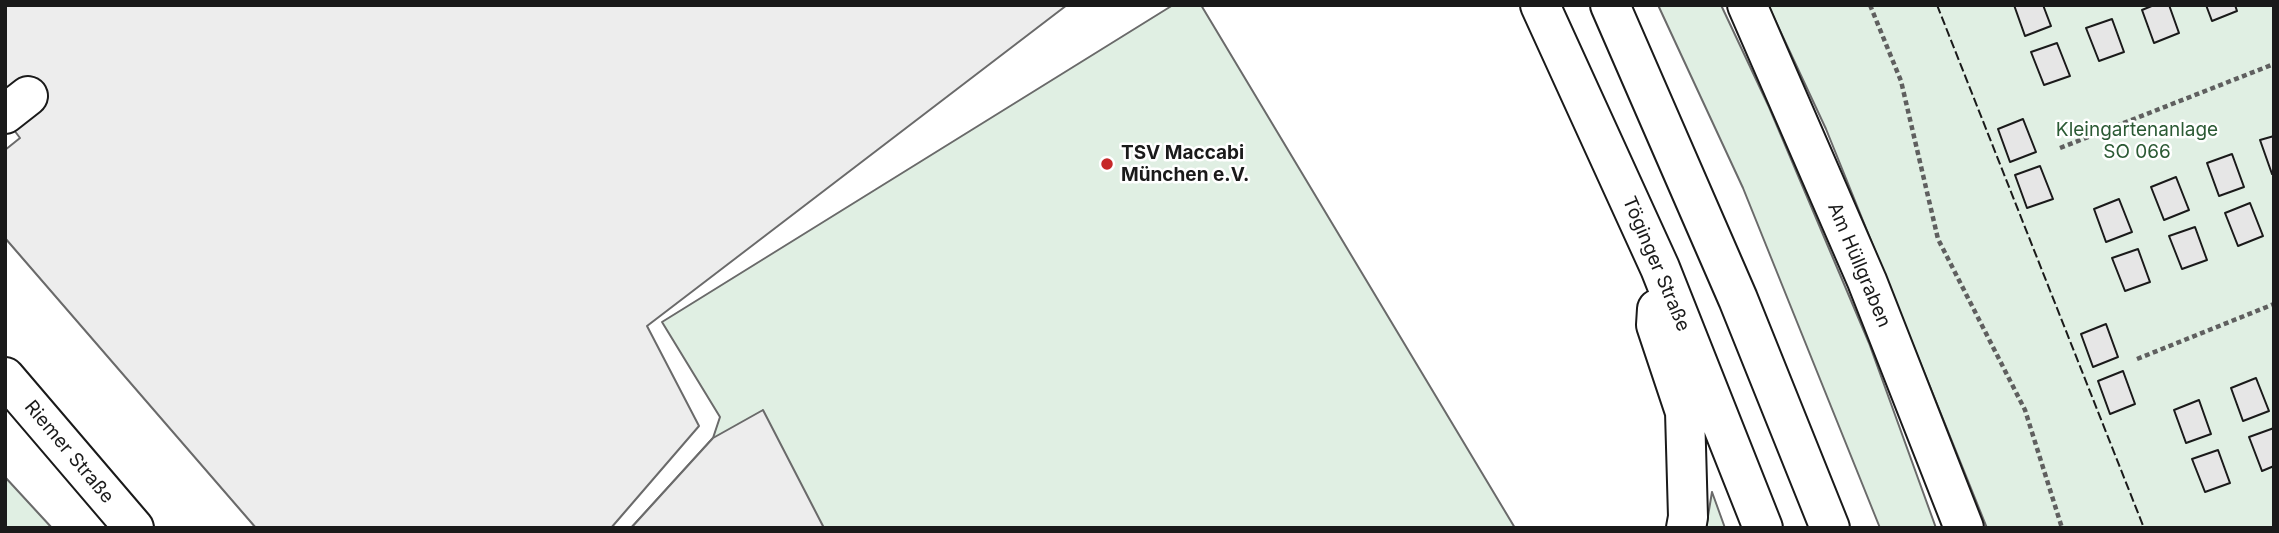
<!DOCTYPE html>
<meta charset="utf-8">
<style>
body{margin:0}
#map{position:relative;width:2279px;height:533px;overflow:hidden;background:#fff;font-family:Inter,sans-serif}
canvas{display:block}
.frame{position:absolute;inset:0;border:7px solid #1a1a1a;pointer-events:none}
</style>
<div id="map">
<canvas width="2279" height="533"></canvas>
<div class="frame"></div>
</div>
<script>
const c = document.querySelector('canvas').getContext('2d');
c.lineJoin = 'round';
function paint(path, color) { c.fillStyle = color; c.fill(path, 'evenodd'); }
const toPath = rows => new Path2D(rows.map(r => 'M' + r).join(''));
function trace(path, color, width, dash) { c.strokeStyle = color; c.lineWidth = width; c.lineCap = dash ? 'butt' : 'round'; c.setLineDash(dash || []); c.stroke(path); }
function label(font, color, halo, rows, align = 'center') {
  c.font = font + ' Inter,sans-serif'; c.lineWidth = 5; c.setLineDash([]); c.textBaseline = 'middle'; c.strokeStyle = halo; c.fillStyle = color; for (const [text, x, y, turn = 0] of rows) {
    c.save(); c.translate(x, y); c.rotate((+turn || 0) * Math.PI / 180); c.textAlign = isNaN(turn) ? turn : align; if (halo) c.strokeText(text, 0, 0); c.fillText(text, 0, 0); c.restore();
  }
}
const green = toPath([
 [1173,5,1201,5,1515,528,631,528,713,438,720,417,662,322,1173,5],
 [1658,5,1721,5,1769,107,1869,343,1936,528,1880,528,1743,188,1658,5],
 [1768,5,2274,5,2274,528,1987,528,1826,129,1768,5],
 [5,477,52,528,5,528,5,477],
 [1712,492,1725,528,1706,528,1712,492]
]);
paint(green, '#e0efe3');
trace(green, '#6a6a6a', 2);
const parking = toPath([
 [5,5,1067,5,647,326,699,426,611,528,256,528,5,238,5,150,20,138,5,118,5,5],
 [763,410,824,528,631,528,713,438,763,410]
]);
paint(parking, '#ededed');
trace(parking, '#6a6a6a', 2);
const building = toPath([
 [2014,5,2043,5,2051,26,2025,36,2014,5],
 [2154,5,2169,5,2179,33,2154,43,2142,10,2154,5],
 [2206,5,2235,5,2237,11,2212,21,2206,5],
 [2112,19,2124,52,2099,61,2086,28,2112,19],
 [2057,43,2070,76,2044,85,2031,52,2057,43],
 [2023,119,2036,152,2010,162,1998,129,2023,119],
 [2274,136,2274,173,2272,174,2260,140,2274,136],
 [2232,154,2244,187,2219,196,2207,163,2232,154],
 [2040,166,2053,199,2027,208,2015,175,2040,166],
 [2176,177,2189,210,2164,220,2151,187,2176,177],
 [2119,199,2132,232,2106,242,2094,209,2119,199],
 [2250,203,2263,236,2238,246,2225,213,2250,203],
 [2195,227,2207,260,2182,269,2169,236,2195,227],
 [2138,249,2150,282,2125,291,2112,258,2138,249],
 [2106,324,2118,357,2093,367,2081,334,2106,324],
 [2123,371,2135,404,2110,414,2098,381,2123,371],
 [2256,378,2269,411,2243,421,2231,388,2256,378],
 [2199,400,2211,434,2186,443,2174,410,2199,400],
 [2274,428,2274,466,2262,471,2249,437,2274,428],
 [2218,450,2230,483,2205,492,2192,459,2218,450]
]);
paint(building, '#e6e6e6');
trace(building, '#1a1a1a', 2);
const minor = toPath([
 [5,114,28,96],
 [5,377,134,528]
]);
const major = toPath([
 [1747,5,1867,281,1964,528]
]);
const highway = toPath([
 [1540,5,1660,268,1763,528],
 [1610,5,1738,299,1830,528],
 [1657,309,1656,325,1685,412,1688,517,1686,528]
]);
trace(minor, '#1a1a1a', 42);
trace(major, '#1a1a1a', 42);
trace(highway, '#1a1a1a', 42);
trace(toPath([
 [1870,5,1901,81,1938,239,2025,410,2062,528],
 [2060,148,2274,64],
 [2137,359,2274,304]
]), '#5f5f5f', 4.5, [5, 3.5]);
trace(minor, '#fff', 38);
trace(major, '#fff', 38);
trace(highway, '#fff', 38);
trace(toPath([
 [1937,5,2144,528]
]), '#1a1a1a', 2, [9, 3.5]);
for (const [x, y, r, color] of [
 [1107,164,7,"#c62828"]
]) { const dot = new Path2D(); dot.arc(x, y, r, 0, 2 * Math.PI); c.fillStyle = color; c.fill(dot); trace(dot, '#fff', 2.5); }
label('19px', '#2b5a34', '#fff', [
 ["Kleingartenanlage",2137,130],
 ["SO 066",2137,152]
]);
label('bold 19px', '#1a1a1a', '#fff', [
 ["TSV Maccabi",1121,153],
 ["München e.V.",1121,175]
], 'left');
label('19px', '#1a1a1a', '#fff', [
 ["Töginger Straße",1656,264,67],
 ["Am Hüllgraben",1859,265,67],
 ["Riemer Straße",69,452,50]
]);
</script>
